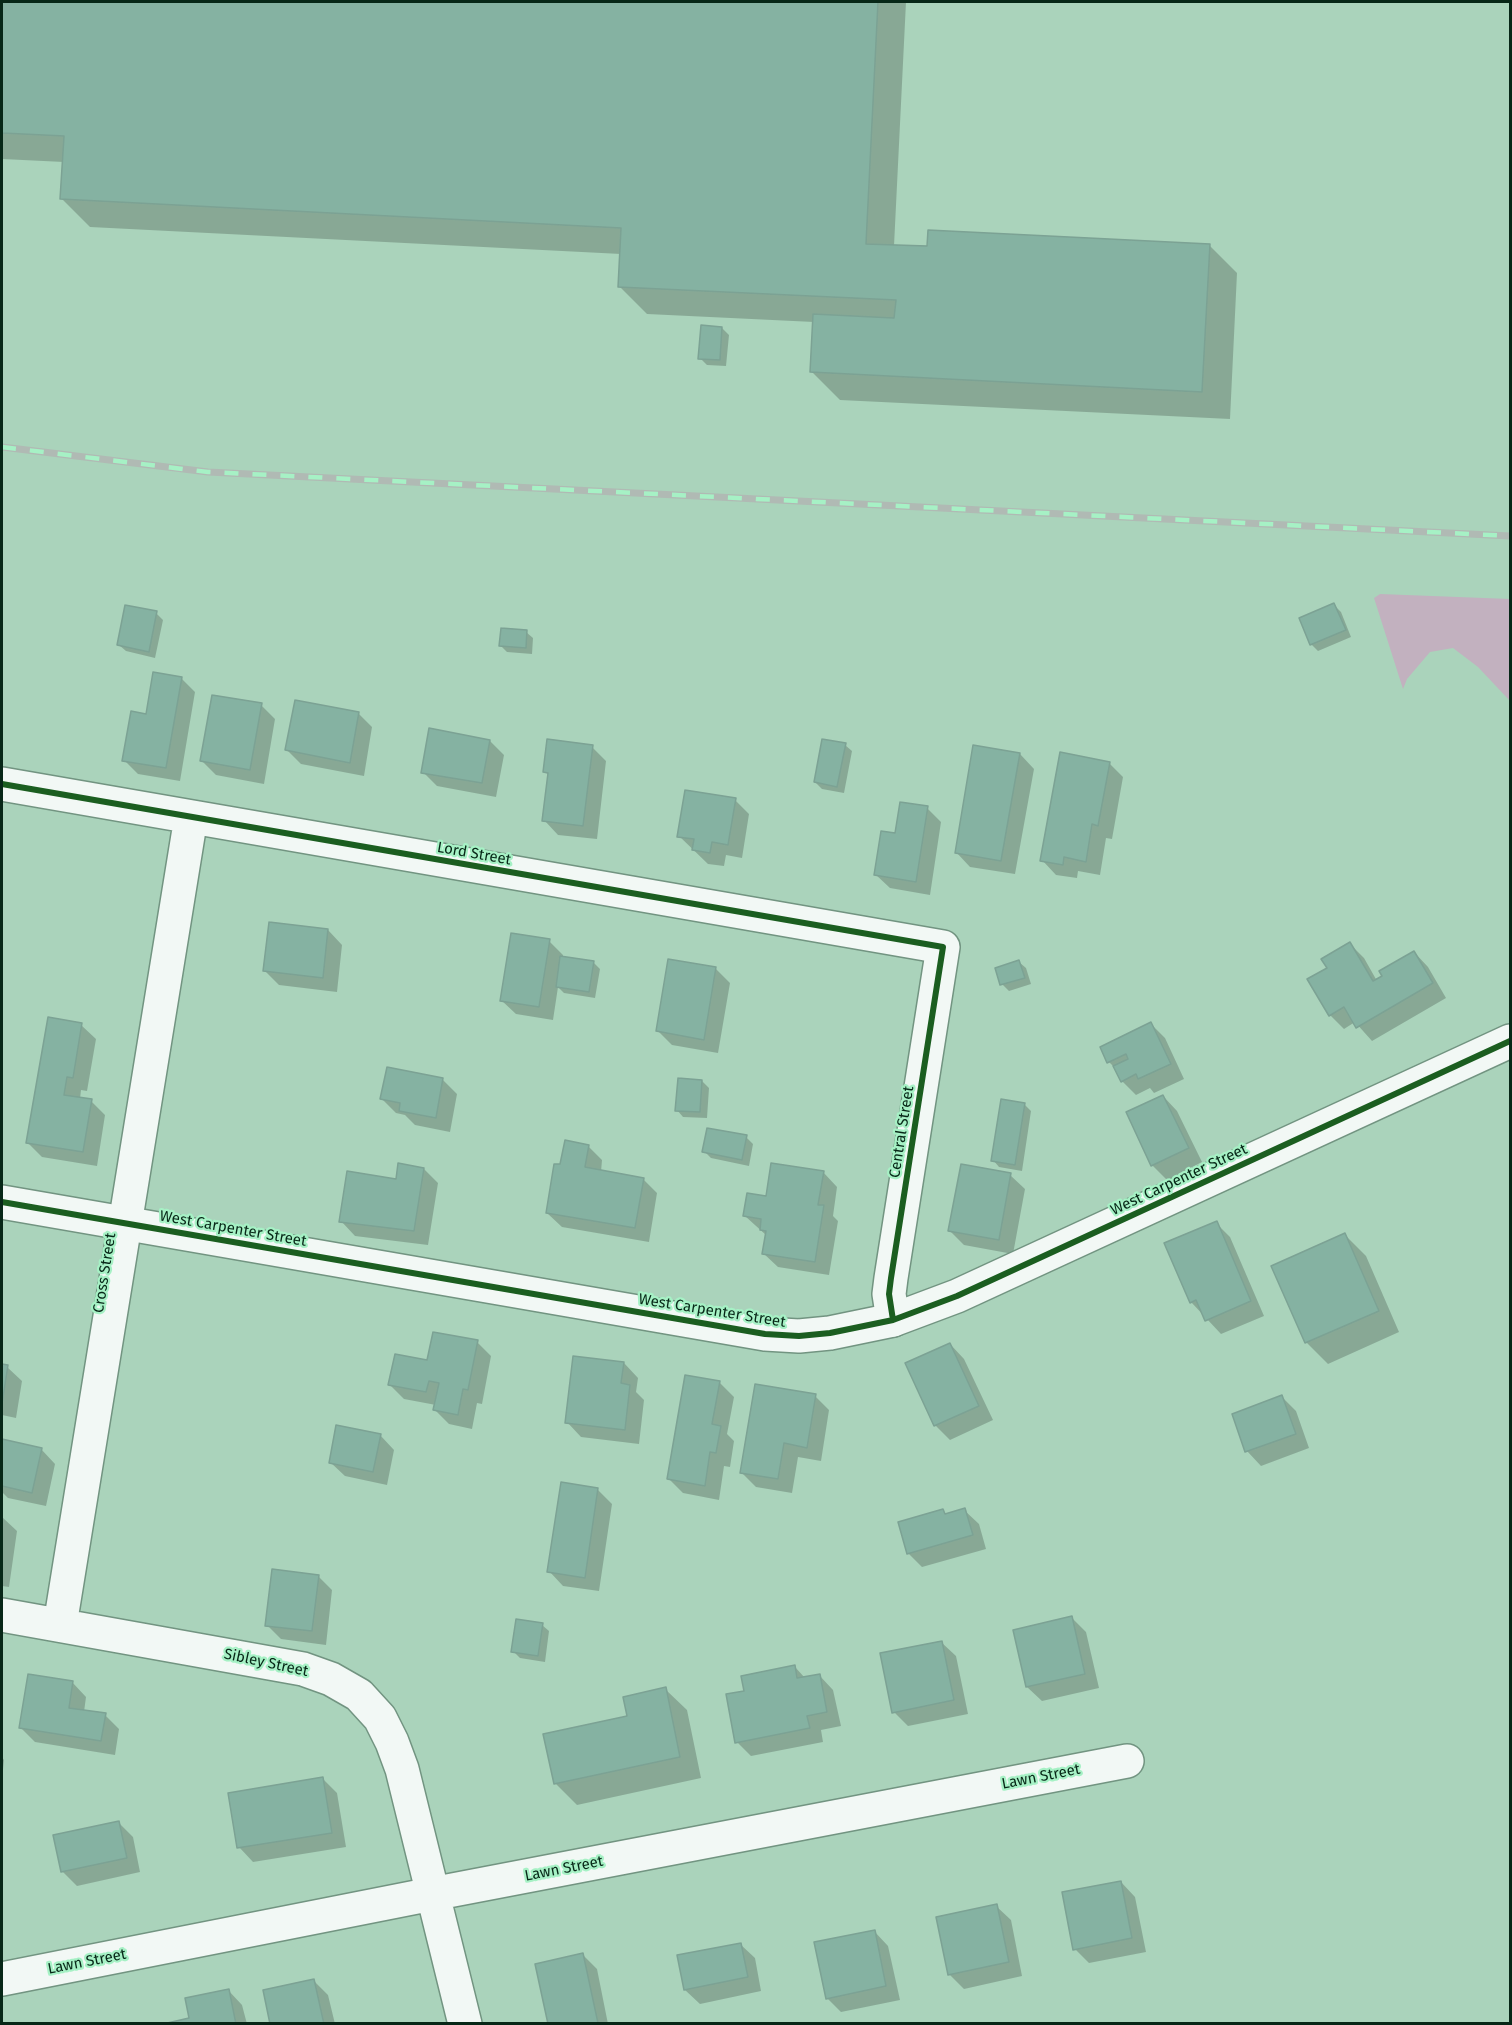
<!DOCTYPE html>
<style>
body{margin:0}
#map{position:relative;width:1512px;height:2025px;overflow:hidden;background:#aad3bb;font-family:"Fira Sans",sans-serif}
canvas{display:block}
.frame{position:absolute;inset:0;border:3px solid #072717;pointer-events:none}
</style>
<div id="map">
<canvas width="1512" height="2025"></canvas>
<div class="frame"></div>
</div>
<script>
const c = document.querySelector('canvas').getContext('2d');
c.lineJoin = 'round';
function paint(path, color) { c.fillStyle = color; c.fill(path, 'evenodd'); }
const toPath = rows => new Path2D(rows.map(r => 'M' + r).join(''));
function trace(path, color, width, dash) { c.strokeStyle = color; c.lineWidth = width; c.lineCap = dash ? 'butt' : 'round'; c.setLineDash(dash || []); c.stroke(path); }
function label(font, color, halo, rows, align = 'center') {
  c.font = font + ' "Fira Sans",sans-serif'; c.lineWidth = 4.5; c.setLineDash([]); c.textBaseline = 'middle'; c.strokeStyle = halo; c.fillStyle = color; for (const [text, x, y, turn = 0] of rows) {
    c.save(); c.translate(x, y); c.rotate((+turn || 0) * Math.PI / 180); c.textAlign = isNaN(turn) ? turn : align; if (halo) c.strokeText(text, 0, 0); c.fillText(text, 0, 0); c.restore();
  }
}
paint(toPath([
 [1380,594,1510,599,1510,701,1478,667,1453,648,1430,652,1407,679,1403,689,1374,598]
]), '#c2b1bf');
paint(toPath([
 [2,2,906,2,894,246,1209,245,1237,273,1230,419,840,400,812,372,814,322,647,314,619,286,621,254,90,227,62,199,64,162,2,159],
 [722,328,729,335,726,366,707,365,700,358],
 [1334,605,1341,612,1351,637,1318,651,1311,644],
 [156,613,163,620,155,658,126,651,119,645],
 [526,632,533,638,532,654,507,652,500,645],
 [181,678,195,692,180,781,138,774,124,760,147,716],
 [261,705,275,719,264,784,216,775,202,761],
 [358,713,372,727,364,776,301,764,287,750],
 [490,741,504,755,496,797,437,786,423,772],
 [845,745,852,751,844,793,822,789,815,782],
 [592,747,606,761,597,839,558,835,544,820,549,776,545,771],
 [1020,754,1034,769,1015,874,970,867,956,852],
 [1109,763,1123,777,1112,839,1106,838,1100,875,1078,871,1077,878,1056,875,1042,860],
 [735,800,749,814,742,858,726,855,724,866,708,864,679,836],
 [927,808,941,822,930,895,890,888,875,874],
 [328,930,342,945,337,992,279,985,265,971],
 [549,941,563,955,563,958,593,962,600,969,595,998,564,993,558,987,553,1020,516,1014,501,1000],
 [1350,944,1364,958,1377,981,1414,952,1428,967,1446,998,1372,1041,1355,1022,1344,1029,1330,1015,1329,969],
 [1019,962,1026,968,1031,984,1009,991,1002,984],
 [716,969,730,983,718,1053,672,1045,658,1031],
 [1151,1024,1165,1038,1184,1079,1154,1093,1150,1088,1136,1095,1122,1081,1117,1070,1109,1062],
 [81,1025,96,1039,87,1091,81,1090,80,1099,91,1101,105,1115,97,1166,42,1157,28,1143],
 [443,1080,457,1094,450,1132,415,1125,405,1115,396,1113,382,1099],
 [702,1081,709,1088,707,1118,683,1117,677,1110],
 [1163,1096,1177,1111,1202,1162,1167,1180,1152,1165],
 [1024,1104,1031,1111,1022,1171,999,1167,993,1160],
 [746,1137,753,1144,749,1166,711,1158,704,1151],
 [588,1146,602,1160,601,1172,643,1179,657,1193,649,1242,562,1227,547,1213,562,1166],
 [424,1169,438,1183,428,1245,355,1236,341,1221,397,1181],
 [823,1172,837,1187,833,1216,838,1221,829,1275,778,1267,763,1253,766,1235,745,1216,767,1197],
 [1010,1175,1025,1189,1013,1254,964,1245,950,1231],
 [1216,1223,1230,1237,1264,1316,1221,1334,1191,1302],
 [1345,1235,1366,1256,1399,1332,1328,1364,1306,1342],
 [477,1342,491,1356,482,1404,477,1403,472,1429,449,1424,435,1410,436,1405,404,1399,390,1385,428,1362],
 [950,1344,964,1359,993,1420,950,1440,936,1426,907,1364],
 [575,1357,624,1363,638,1378,636,1392,644,1400,639,1444,581,1437,567,1422],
 [2,1366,7,1367,22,1381,16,1418,2,1415],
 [719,1382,734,1397,727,1434,734,1441,730,1467,724,1466,719,1500,683,1493,669,1479],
 [815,1396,829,1410,821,1461,798,1457,792,1493,756,1487,741,1472],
 [1282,1397,1296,1411,1309,1448,1261,1466,1247,1451],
 [380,1435,394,1450,387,1485,345,1476,330,1462],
 [3,1441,41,1449,55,1464,46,1506,8,1498,2,1492],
 [598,1490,612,1504,599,1591,563,1586,549,1571],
 [964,1510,979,1524,986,1549,922,1567,908,1553,942,1511,947,1515],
 [2,1517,17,1531,9,1587,2,1586],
 [318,1576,332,1590,326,1645,281,1639,267,1625],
 [1072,1618,1086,1632,1099,1688,1042,1701,1027,1687],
 [542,1625,549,1631,545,1662,520,1658,513,1651],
 [941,1642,956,1656,968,1714,908,1726,894,1712],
 [795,1667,805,1678,819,1675,833,1690,841,1726,821,1730,823,1742,751,1756,737,1742,745,1692],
 [72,1682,86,1697,84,1712,105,1715,119,1729,115,1755,35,1742,21,1728],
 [665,1689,687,1710,701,1778,577,1805,555,1783],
 [2,1757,4,1760,2,1780],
 [323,1779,337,1793,346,1847,253,1862,239,1847],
 [118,1822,133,1837,140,1872,77,1886,62,1871],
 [1121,1882,1135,1897,1146,1952,1089,1963,1075,1949],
 [996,1906,1011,1920,1022,1976,964,1989,950,1975],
 [874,1931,888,1946,900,2000,841,2012,827,1998],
 [740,1944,755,1958,761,1991,700,2004,685,1990],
 [583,1955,597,1969,608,2024,549,2024],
 [314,1981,328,1995,335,2024,272,2024],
 [228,1990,242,2005,247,2024,170,2024,191,2019]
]), '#0003');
const building = toPath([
 [2,2,878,2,866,244,927,246,928,230,1210,244,1202,392,810,372,813,314,894,318,896,300,618,287,621,228,60,199,64,136,2,133,2,2],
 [701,325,722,327,720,360,698,359,701,325],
 [1334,603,1346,630,1310,645,1299,618,1334,603],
 [125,605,157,611,149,652,117,645,125,605],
 [501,628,527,630,526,648,499,646,501,628],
 [153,672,182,677,166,768,122,761,131,711,146,714,153,672],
 [212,695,262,703,250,770,200,761,212,695],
 [295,700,359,712,350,763,285,750,295,700],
 [429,728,490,740,482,783,421,773,429,728],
 [547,739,593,745,583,826,542,821,548,773,543,772,547,739],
 [822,739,846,743,837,787,814,782,822,739],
 [973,745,1020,753,1001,861,955,853,973,745],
 [1060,752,1110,762,1098,826,1092,824,1086,862,1064,857,1063,865,1040,861,1060,752],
 [685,790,736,798,728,845,712,842,710,853,692,850,694,839,677,837,685,790],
 [900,802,928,806,916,882,874,875,881,831,895,833,900,802],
 [269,922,328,929,323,978,263,971,269,922],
 [511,933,550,939,539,1007,500,1001,511,933],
 [1350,942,1373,981,1382,976,1379,971,1414,951,1433,983,1356,1028,1344,1007,1329,1016,1307,979,1327,968,1321,959,1350,942],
 [560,956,594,961,589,992,556,987,560,956],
 [668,959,716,967,704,1040,656,1031,668,959],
 [1019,960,1025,978,1000,985,995,968,1019,960],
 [48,1017,82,1023,73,1078,67,1077,64,1095,92,1099,83,1152,26,1143,48,1017],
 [1151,1022,1171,1064,1138,1079,1136,1074,1121,1082,1113,1066,1128,1059,1126,1054,1107,1063,1100,1047,1151,1022],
 [387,1067,443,1078,436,1118,399,1111,400,1103,380,1099,387,1067],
 [678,1078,702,1080,700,1112,675,1111,678,1078],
 [1163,1095,1189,1148,1151,1166,1126,1112,1163,1095],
 [1001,1099,1025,1103,1015,1165,991,1161,1001,1099],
 [707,1128,747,1135,742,1160,702,1152,707,1128],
 [565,1140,589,1145,585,1167,644,1178,635,1228,546,1213,554,1164,560,1164,565,1140],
 [398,1163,424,1168,414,1231,339,1222,347,1171,396,1179,398,1163],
 [771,1163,824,1171,818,1205,824,1205,815,1262,762,1254,766,1231,760,1230,761,1219,743,1216,747,1193,766,1196,771,1163],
 [961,1164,1011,1173,999,1240,948,1231,961,1164],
 [1217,1221,1251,1301,1205,1321,1196,1300,1190,1303,1164,1243,1217,1221],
 [1345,1233,1379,1311,1305,1343,1271,1266,1345,1233],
 [433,1332,478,1340,468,1390,463,1389,458,1415,433,1410,439,1383,429,1381,426,1392,388,1385,395,1354,427,1360,433,1332],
 [950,1343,979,1406,934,1426,905,1363,950,1343],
 [573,1356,624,1362,621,1383,630,1385,625,1430,565,1423,573,1356],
 [2,1364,8,1365,2,1404,2,1364],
 [685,1375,720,1381,712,1424,721,1426,716,1453,710,1452,705,1486,667,1479,685,1375],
 [755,1384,816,1394,807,1448,784,1443,778,1479,740,1473,755,1384],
 [1282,1395,1296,1434,1245,1452,1232,1414,1282,1395],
 [336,1425,381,1434,373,1472,329,1463,336,1425],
 [2,1439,42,1448,32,1493,2,1486,2,1439],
 [561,1482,598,1488,585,1578,547,1572,561,1482],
 [965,1508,973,1535,907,1554,898,1522,943,1509,945,1514,965,1508],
 [272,1569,319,1575,312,1631,265,1626,272,1569],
 [1072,1616,1085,1674,1026,1687,1013,1630,1072,1616],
 [516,1619,543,1623,538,1656,511,1652,516,1619],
 [942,1641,954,1700,892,1713,880,1653,942,1641],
 [795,1665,797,1678,820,1674,827,1712,807,1716,810,1728,735,1743,726,1694,744,1691,741,1676,795,1665],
 [28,1674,73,1681,69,1708,106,1713,101,1741,19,1728,28,1674],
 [666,1687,680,1757,554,1784,543,1734,627,1716,623,1697,666,1687],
 [323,1777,332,1833,237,1848,228,1793,323,1777],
 [119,1821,127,1858,61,1872,53,1835,119,1821],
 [1121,1881,1132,1938,1073,1950,1062,1892,1121,1881],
 [997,1904,1009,1962,948,1975,936,1917,997,1904],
 [875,1930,886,1986,826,1999,814,1942,875,1930],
 [741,1943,748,1977,684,1990,677,1955,741,1943],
 [583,1953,598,2023,548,2024,535,1964,583,1953],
 [314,1979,324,2024,270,2024,263,1990,314,1979],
 [229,1989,236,2024,163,2024,189,2018,185,1998,229,1989]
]);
paint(building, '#85b2a2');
trace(building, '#7ca294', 1.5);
const street = toPath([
 [2,784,943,947,891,1278,889,1294,893,1320],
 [2,1615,303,1669,331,1679,359,1695,380,1718,392,1742,402,1769,465,2024],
 [60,1625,191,817],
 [2,1979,432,1894,1127,1761]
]);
const secondary = toPath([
 [2,1202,765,1334,799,1336,830,1333,893,1320,957,1296,1510,1041]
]);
trace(street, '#729481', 36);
trace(secondary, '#729481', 36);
trace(street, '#f2f8f5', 33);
trace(secondary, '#f2f8f5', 33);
const rail = toPath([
 [2,447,208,472,1510,536]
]);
trace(rail, '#b0bab4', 7);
trace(rail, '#a6f1c5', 4.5, [14]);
trace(toPath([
 [2,784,943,947,891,1278,889,1294,893,1320],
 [2,1202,765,1334,799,1336,830,1333,893,1320,957,1296,1510,1041]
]), '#1b5e20', 6);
label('15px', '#072717', '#a6f1c5', [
 ["Lord Street",474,854,10],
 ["Central Street",902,1132,-81],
 ["West Carpenter Street",1179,1180,-25],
 ["West Carpenter Street",233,1229,10],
 ["Cross Street",105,1273,-81],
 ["West Carpenter Street",712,1311,9],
 ["Sibley Street",266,1663,12],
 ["Lawn Street",1041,1777,-11],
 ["Lawn Street",564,1869,-11],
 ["Lawn Street",87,1962,-11]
]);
</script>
